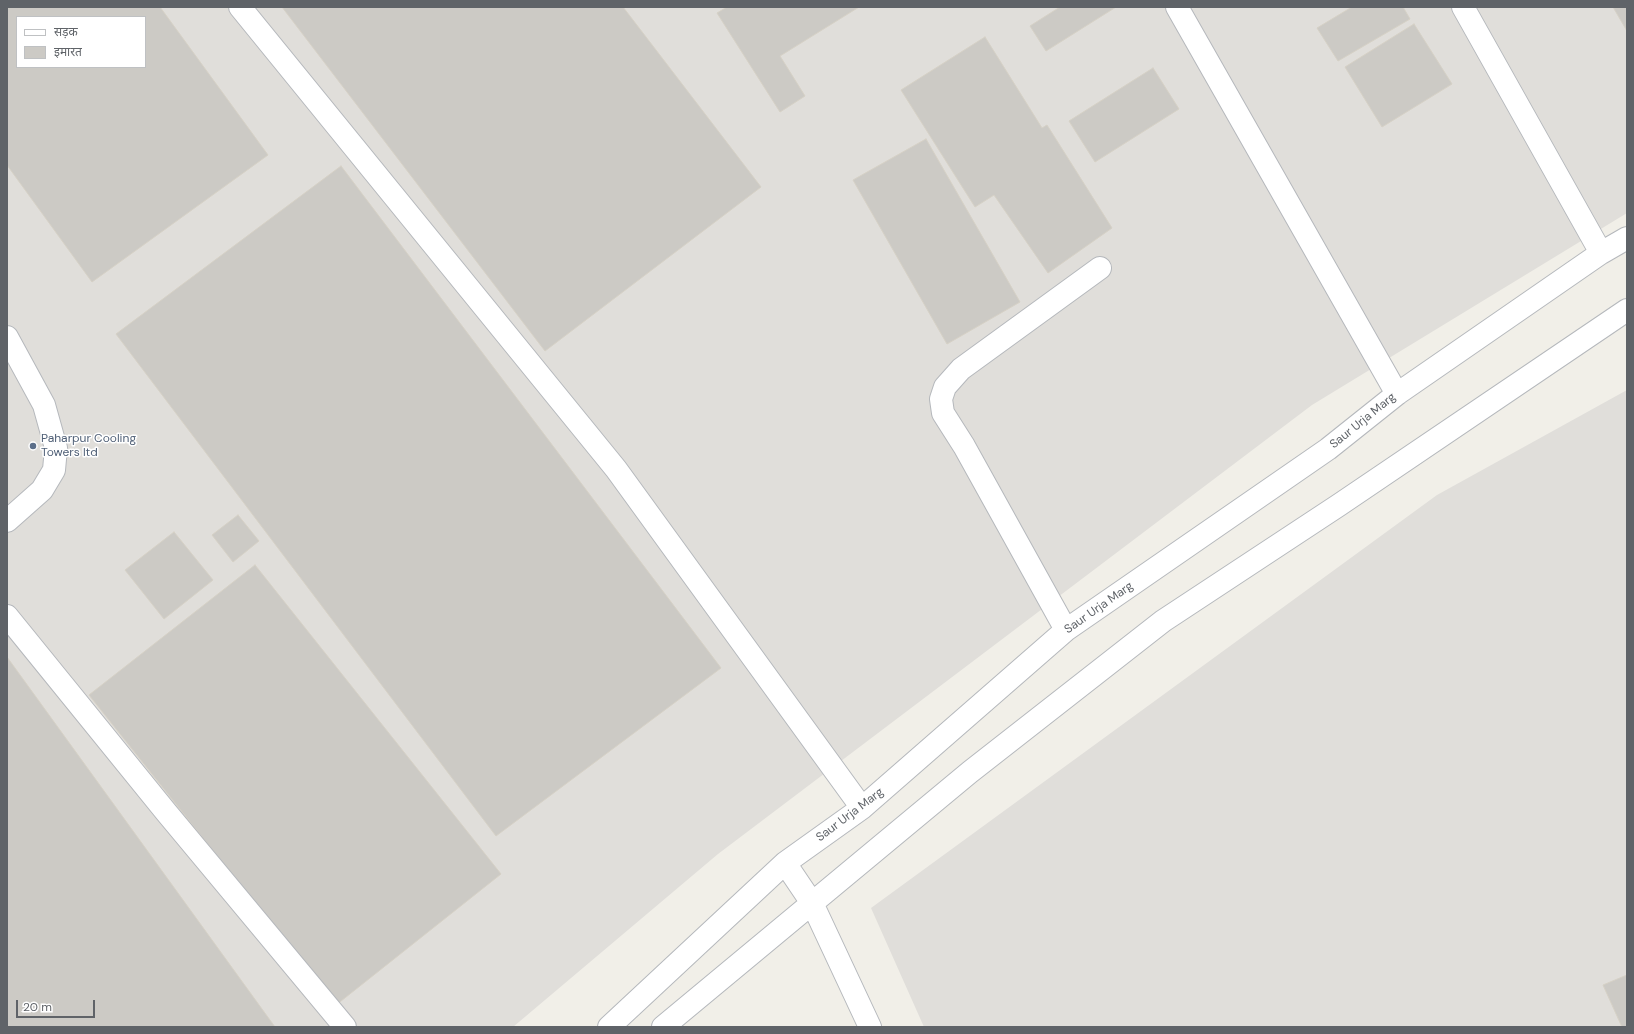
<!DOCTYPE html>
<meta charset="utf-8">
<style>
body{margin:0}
#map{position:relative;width:1634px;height:1034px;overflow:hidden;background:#f1efe8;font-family:"DM Sans","Noto Sans Devanagari",sans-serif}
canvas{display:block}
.frame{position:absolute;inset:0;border:8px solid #5f6368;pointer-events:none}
.legend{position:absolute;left:16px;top:16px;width:130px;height:52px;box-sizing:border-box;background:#fff;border:1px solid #bfc1c3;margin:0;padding:5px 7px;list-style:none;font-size:12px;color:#5f6368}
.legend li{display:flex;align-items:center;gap:8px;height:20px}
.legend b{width:20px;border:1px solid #bfc1c3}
.scale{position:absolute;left:16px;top:1000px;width:79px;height:18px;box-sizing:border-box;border:2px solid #5f6368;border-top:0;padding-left:5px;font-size:12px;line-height:14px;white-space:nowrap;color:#5f6368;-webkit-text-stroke:3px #fff;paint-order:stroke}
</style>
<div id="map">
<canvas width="1634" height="1034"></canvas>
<div class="frame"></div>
<ul class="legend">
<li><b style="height:5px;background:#fff"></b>सड़क</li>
<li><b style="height:11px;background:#cccac5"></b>इमारत</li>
</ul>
<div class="scale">20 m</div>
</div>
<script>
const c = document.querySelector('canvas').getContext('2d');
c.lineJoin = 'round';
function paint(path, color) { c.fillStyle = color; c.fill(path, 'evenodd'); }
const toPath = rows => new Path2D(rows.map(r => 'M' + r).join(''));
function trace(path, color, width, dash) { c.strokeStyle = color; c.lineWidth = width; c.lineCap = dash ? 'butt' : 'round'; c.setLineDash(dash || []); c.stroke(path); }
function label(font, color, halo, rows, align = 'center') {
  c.font = font + ' "DM Sans",sans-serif'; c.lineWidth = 3; c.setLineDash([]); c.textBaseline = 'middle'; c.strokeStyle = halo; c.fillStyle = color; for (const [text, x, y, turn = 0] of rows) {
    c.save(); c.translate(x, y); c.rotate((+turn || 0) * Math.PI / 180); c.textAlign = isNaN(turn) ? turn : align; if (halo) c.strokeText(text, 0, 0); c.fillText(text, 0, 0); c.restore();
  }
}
paint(toPath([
 [7,7,1627,7,1627,213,1312,405,718,854,513,1027,7,1027],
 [17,17,145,17,145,67,17,67],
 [1627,390,1627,1027,924,1027,871,908,1437,495]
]), '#e0deda');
const building = toPath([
 [7,7,160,7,268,155,92,282,7,165,7,7],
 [17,17,145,17,145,67,17,67,17,17],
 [282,7,623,7,761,187,545,351,282,7],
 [727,7,859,7,780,56,805,96,780,112,717,13,727,7],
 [1060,7,1116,7,1046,51,1030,26,1060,7],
 [1352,7,1403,7,1410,19,1338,61,1317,28,1352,7],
 [1613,7,1627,7,1627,31,1613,7],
 [1414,24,1452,84,1382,127,1345,67,1414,24],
 [985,37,1042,128,1047,125,1112,228,1048,273,994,195,975,207,901,90,985,37],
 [1153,68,1179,109,1095,162,1069,121,1153,68],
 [926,139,1020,302,947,344,853,180,926,139],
 [341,166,721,668,496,836,116,334,341,166],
 [238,515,259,541,233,562,212,535,238,515],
 [174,532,213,580,164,619,125,570,174,532],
 [255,565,501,874,336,1005,89,695,255,565],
 [7,657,275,1027,7,1027,7,657],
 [1627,975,1627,1027,1622,1027,1603,985,1627,975]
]);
paint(building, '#cccac5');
trace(building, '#d6d1c6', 1);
const minor = toPath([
 [240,7,616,469,862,808],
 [1177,7,1397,394],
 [1463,7,1601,253],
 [7,337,44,405,56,448,54,470,42,490,7,521],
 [7,616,166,812,345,1027],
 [1066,630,964,446,943,413,941,399,945,387,961,369,1100,268],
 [785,863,812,903,870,1027],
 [609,1027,785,863,862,808,1066,630,1328,449,1397,394,1601,253,1627,238],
 [663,1027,970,772,1163,621,1339,505,1627,310]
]);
trace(minor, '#b5b8bc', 24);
trace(minor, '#fff', 22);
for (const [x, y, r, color] of [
 [33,446,4,"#5c6f8a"]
]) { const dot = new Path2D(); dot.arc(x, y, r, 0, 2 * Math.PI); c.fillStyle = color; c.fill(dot); trace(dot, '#fff', 1.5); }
label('12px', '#5f6368', '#fff', [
 ["Saur Urja Marg",1363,421,-39],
 ["Saur Urja Marg",1099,608,-35],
 ["Saur Urja Marg",850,815,-37]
]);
label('12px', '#4e5e75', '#fff', [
 ["Paharpur Cooling",41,439],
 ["Towers ltd",41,453]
], 'left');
</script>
